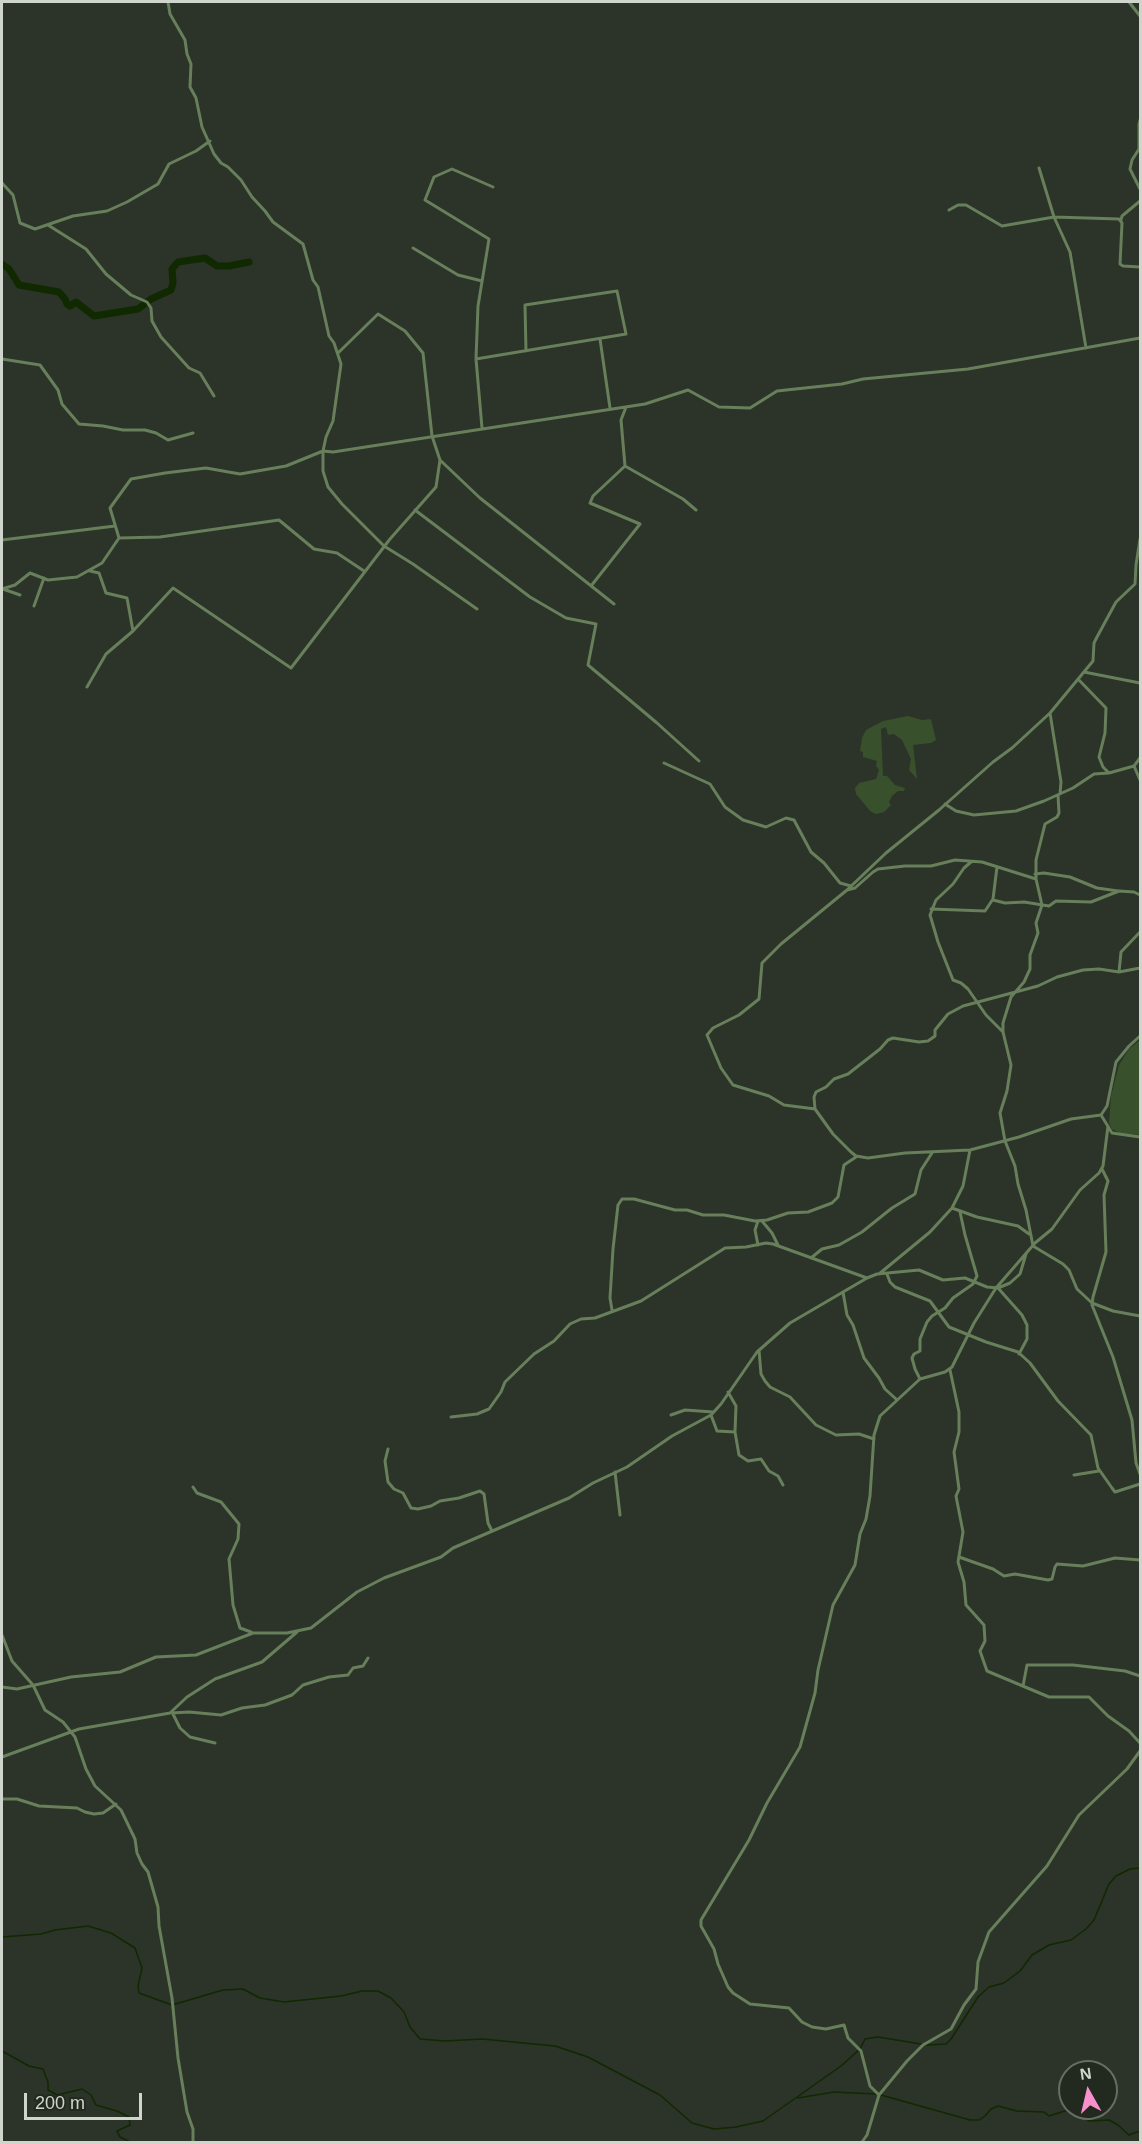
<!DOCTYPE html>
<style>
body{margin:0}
#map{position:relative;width:1142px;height:2144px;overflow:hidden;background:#2c3328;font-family:Arial,sans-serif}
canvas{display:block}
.frame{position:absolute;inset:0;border:3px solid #cfd4cd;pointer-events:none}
.north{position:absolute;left:1058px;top:2060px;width:60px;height:60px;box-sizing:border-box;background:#22291f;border:2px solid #676d65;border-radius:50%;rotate:352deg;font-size:16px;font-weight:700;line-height:24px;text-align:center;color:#cfd4cd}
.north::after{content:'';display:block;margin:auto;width:21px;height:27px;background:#f890cc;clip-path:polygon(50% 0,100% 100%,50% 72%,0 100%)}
.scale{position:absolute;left:24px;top:2093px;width:118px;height:27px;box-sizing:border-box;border:3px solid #cfd4cd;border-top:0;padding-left:8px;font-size:18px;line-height:21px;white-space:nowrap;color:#cfd4cd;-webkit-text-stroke:4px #22291f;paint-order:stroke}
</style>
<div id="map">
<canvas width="1142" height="2144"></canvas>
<div class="frame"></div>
<div class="north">N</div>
<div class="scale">200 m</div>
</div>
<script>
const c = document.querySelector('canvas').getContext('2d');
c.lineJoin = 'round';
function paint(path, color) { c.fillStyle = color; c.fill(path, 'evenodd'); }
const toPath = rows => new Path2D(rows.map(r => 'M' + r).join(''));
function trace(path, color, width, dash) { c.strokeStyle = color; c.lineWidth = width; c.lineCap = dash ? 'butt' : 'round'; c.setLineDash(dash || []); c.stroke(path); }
paint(toPath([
 [908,716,922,720,931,719,936,740,931,743,913,745,917,779,909,770,911,759,902,740,894,734,888,735,886,727,881,729,883,776,887,776,895,785,905,788,904,791,898,791,892,796,889,802,891,805,884,812,876,814,870,811,856,794,855,788,859,783,876,779,879,770,876,766,877,761,863,757,863,752,860,751,862,738,866,730,883,721],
 [1140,1040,1140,1135,1119,1133,1112,1129,1109,1123,1111,1096,1119,1065,1129,1049]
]), '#39502c');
trace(toPath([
 [2,1937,41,1934,55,1930,88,1926,111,1933,135,1948,142,1968,138,1986,139,1993,172,2005,223,1990,243,1989,260,1998,284,2002,341,1996,362,1991,378,1991,391,1998,404,2012,410,2027,420,2039,445,2041,482,2039,555,2046,588,2057,641,2085,660,2095,692,2123,714,2129,736,2127,763,2121,841,2066,860,2049,865,2039,878,2037,921,2044],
 [926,2045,946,2044,951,2039,978,1997,989,1987,1004,1983,1020,1971,1032,1955,1049,1945,1071,1940,1086,1929,1094,1920,1109,1884,1116,1876,1130,1869,1140,1868],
 [2,2051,29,2066,43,2069,48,2082,48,2090,57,2095,82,2089,91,2095,96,2105,117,2111,129,2117,130,2125,117,2131,120,2137,130,2142],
 [881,2095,970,2120,979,2120,985,2116,991,2109,998,2106,1017,2111,1044,2112,1049,2116,1071,2109,1089,2121,1109,2120,1118,2125,1129,2135,1140,2131],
 [798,2098,834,2092,876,2094]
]), '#102900', 1.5);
trace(toPath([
 [2,264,9,269,19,285,59,292,65,299,67,304,70,306,76,302,94,316,138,309,151,299,171,290,173,283,172,269,178,262,205,258,217,266,229,266,249,262]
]), '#102900', 7);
trace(toPath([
 [168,2,170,14,185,40,187,54,191,64,190,87,196,98,202,127,214,154,221,163,228,167,241,180,252,197,265,211,273,222,303,244,313,280,318,287,329,336,334,343,341,364,333,421,326,437,323,451,323,471,328,487,342,504,384,546,413,564,477,609],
 [1129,2,1140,16],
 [1140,120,1139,124,1139,149,1132,160,1130,169,1140,189],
 [1039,168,1054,217,1070,252,1086,348],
 [2,183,13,195,20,223,35,229,73,216,107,211,127,202,158,184,169,164,196,151,210,141],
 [949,210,958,205,966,205,1002,226,1054,217,1119,219,1122,223,1120,264,1123,266,1140,267],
 [1121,220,1122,216,1140,201],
 [48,225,86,249,106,274,131,295,147,302,151,308,152,321,161,337,189,368,200,373,214,396],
 [413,248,458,275,482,281],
 [600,339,610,408],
 [338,353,378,314,405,331,423,353,432,436,440,460,480,498,614,604],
 [2,359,40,365,58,390,62,404,79,424,103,426,123,430,145,430,156,433,168,440,193,433],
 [476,359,626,334,617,291,525,305,526,351],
 [482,428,476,359,478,306,489,239,425,200,434,177,452,169,493,187],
 [625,466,683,499,696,510],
 [415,510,530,597,566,618,596,624,588,665,657,723,699,761],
 [119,538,160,537,279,520,314,549,337,553,364,571],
 [1140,539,1136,565,1135,584,1116,602,1097,637,1094,643,1093,661,1050,713,1012,748,993,762,939,810,886,853,847,890,781,944,762,963,759,999,739,1015,713,1028,707,1035,721,1068,733,1085,769,1096,784,1105,815,1109,833,1134,851,1152,856,1156,868,1158,905,1153,970,1150,1019,1137,1071,1119,1101,1115,1107,1106,1116,1062,1129,1046,1140,1036],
 [2,540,115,526],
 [90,571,99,573,106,593,127,598,133,631],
 [591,586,640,524,590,503,593,496,625,466,621,420,626,407],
 [2,589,15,585,30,573,48,580,77,577,102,563,119,538,110,508,131,479,165,473,206,468,240,474,286,466,323,451,333,452,645,404,688,390,719,407,750,408,777,391,842,384,863,379,968,369,1140,338],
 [3,589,20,595],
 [34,606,44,578],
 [1084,672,1140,683],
 [1078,679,1106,708,1105,733,1099,757,1103,767,1109,773],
 [87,687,106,654,133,631,173,588,291,668,390,539,436,487,440,460],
 [1050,713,1061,782,1060,794],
 [664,763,710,784,725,807,743,820,766,827,786,818,794,820,811,852,824,863,840,883,851,886],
 [1134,766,1140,780],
 [1058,795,1059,813,1057,817,1045,824,1036,860,1036,879,1042,905,1036,923,1038,933,1030,955,1030,969,1024,982,1011,997,1003,1023,1003,1032,1011,1065,1007,1091,1000,1113,1005,1141,1015,1166,1018,1184,1026,1210,1033,1246,1063,1264,1069,1270,1077,1289,1092,1303,1113,1311,1140,1316],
 [945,804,956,811,974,815,1016,811,1044,801,1073,788,1094,774,1109,773,1134,766,1140,758],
 [971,862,964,868,953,884,936,900,930,915,938,942,953,980,961,983,968,989,986,1015,1003,1032],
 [1035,874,1044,873,1070,877,1097,888,1118,891],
 [847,890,855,888,873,872,878,869,905,866,931,866,955,860,982,862,1036,879],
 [993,900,1005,903,1024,902,1049,906,1056,901,1091,902,1119,891,1134,892,1140,895],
 [931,909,985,911,993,899,997,867],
 [1119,972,1121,952,1140,932],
 [815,1109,814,1097,816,1092,826,1087,834,1079,848,1074,880,1049,888,1040,893,1038,919,1042,928,1041,935,1036,935,1030,948,1014,963,1006,1038,986,1057,977,1083,970,1099,969,1119,972,1140,968],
 [1101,1115,1112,1133,1140,1137],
 [1102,1169,1108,1181,1104,1195,1106,1252,1093,1297,1092,1305,1113,1357,1132,1420,1136,1463,1140,1474],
 [952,1208,977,1217,1018,1226,1029,1234],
 [758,1221,755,1230,758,1245],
 [762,1221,772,1233,778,1245],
 [811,1258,822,1249,839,1245,862,1232,892,1208,915,1194,921,1170,932,1153],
 [879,1274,930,1232,952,1208,963,1186,970,1150],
 [887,1274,890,1282,895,1287,930,1301,949,1327,986,1342,1018,1352,1030,1363,1058,1401,1091,1435,1098,1468,1112,1488,1115,1492,1140,1484],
 [998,1288,1022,1315,1027,1325,1027,1339,1019,1354],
 [843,1292,847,1315,853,1325,864,1358,879,1378,885,1389,896,1399],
 [612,1310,610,1298,613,1249,618,1205,622,1199,634,1199,675,1210,687,1210,703,1215,724,1215,755,1221,767,1220,788,1213,808,1212,832,1203,838,1197,844,1165,856,1157],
 [759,1350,761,1374,765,1381,770,1387,790,1397,816,1425,836,1435,859,1434,874,1439],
 [950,1370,959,1412,959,1432,954,1452,959,1489,956,1496,963,1532,958,1562,964,1582,966,1605,984,1625,985,1641,980,1651,987,1671,1049,1697,1089,1697,1108,1716,1129,1731,1140,1743],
 [920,1379,915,1369,912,1358,914,1354,920,1351,920,1339,927,1322,932,1316,945,1308,953,1298,973,1284,977,1276,965,1235,960,1212],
 [728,1392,736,1406,735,1432,739,1455,748,1461,761,1459,769,1471,778,1476,783,1485],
 [671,1415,685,1410,713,1412],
 [711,1415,717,1431,735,1432],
 [451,1417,477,1414,489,1409,501,1392,505,1382,534,1354,554,1341,570,1324,581,1319,595,1318,641,1301,725,1248,746,1247,766,1243,773,1244,867,1278],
 [388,1449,385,1461,388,1482,394,1489,403,1493,411,1508,418,1509,431,1506,440,1501,459,1498,480,1491,484,1494,488,1523,492,1531],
 [615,1472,620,1515],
 [1074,1475,1099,1471],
 [193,1487,197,1493,221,1502,239,1524,238,1539,229,1559,233,1605,240,1628,251,1632],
 [959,1557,993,1569,1004,1576,1015,1574,1048,1580,1052,1579,1055,1567,1057,1564,1083,1566,1115,1558,1140,1560],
 [2,1635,12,1661,33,1685,45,1710,63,1722,75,1737,86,1769,95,1786,121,1810,135,1839,137,1853,142,1864,148,1872,158,1907,159,1926,172,1998,178,2058,187,2112,193,2129,193,2142],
 [1023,1686,1027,1665,1073,1665,1125,1671,1140,1676],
 [2,1687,17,1689,71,1677,120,1672,156,1657,196,1655,253,1633,287,1633,311,1628,357,1592,384,1578,441,1557,453,1548,569,1498,593,1483,627,1467,672,1436,711,1415,721,1404,757,1352,790,1323,867,1278,877,1274,919,1270,943,1280,965,1278,987,1287,998,1288,1010,1283,1020,1274,1026,1254],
 [172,1713,189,1712,221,1715,242,1708,265,1705,292,1695,303,1685,329,1677,348,1675,353,1668,363,1666,368,1658],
 [173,1714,180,1728,190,1737,215,1743],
 [2,1757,79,1729,170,1713,187,1697,215,1679,262,1662,297,1632],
 [2,1799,17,1799,39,1806,77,1808,85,1812,94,1814,103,1813,116,1804],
 [879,2095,870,2086,861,2051,848,2038,844,2025,826,2029,812,2027,802,2022,789,2008,750,2004,733,1993,728,1987,718,1964,714,1949,701,1926,701,1920,749,1840,767,1803,800,1747,815,1693,818,1670,833,1605,855,1565,860,1534,866,1519,870,1496,874,1435,880,1416,920,1379,945,1372,952,1367,974,1323,996,1288,1035,1243,1052,1229,1080,1190,1099,1173,1103,1166,1108,1126],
 [862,2142,867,2135,879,2095,907,2061,923,2045,951,2029,964,2005,976,1989,978,1962,989,1932,1047,1866,1079,1815,1127,1769,1140,1751]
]), '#677f5a', 3);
</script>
